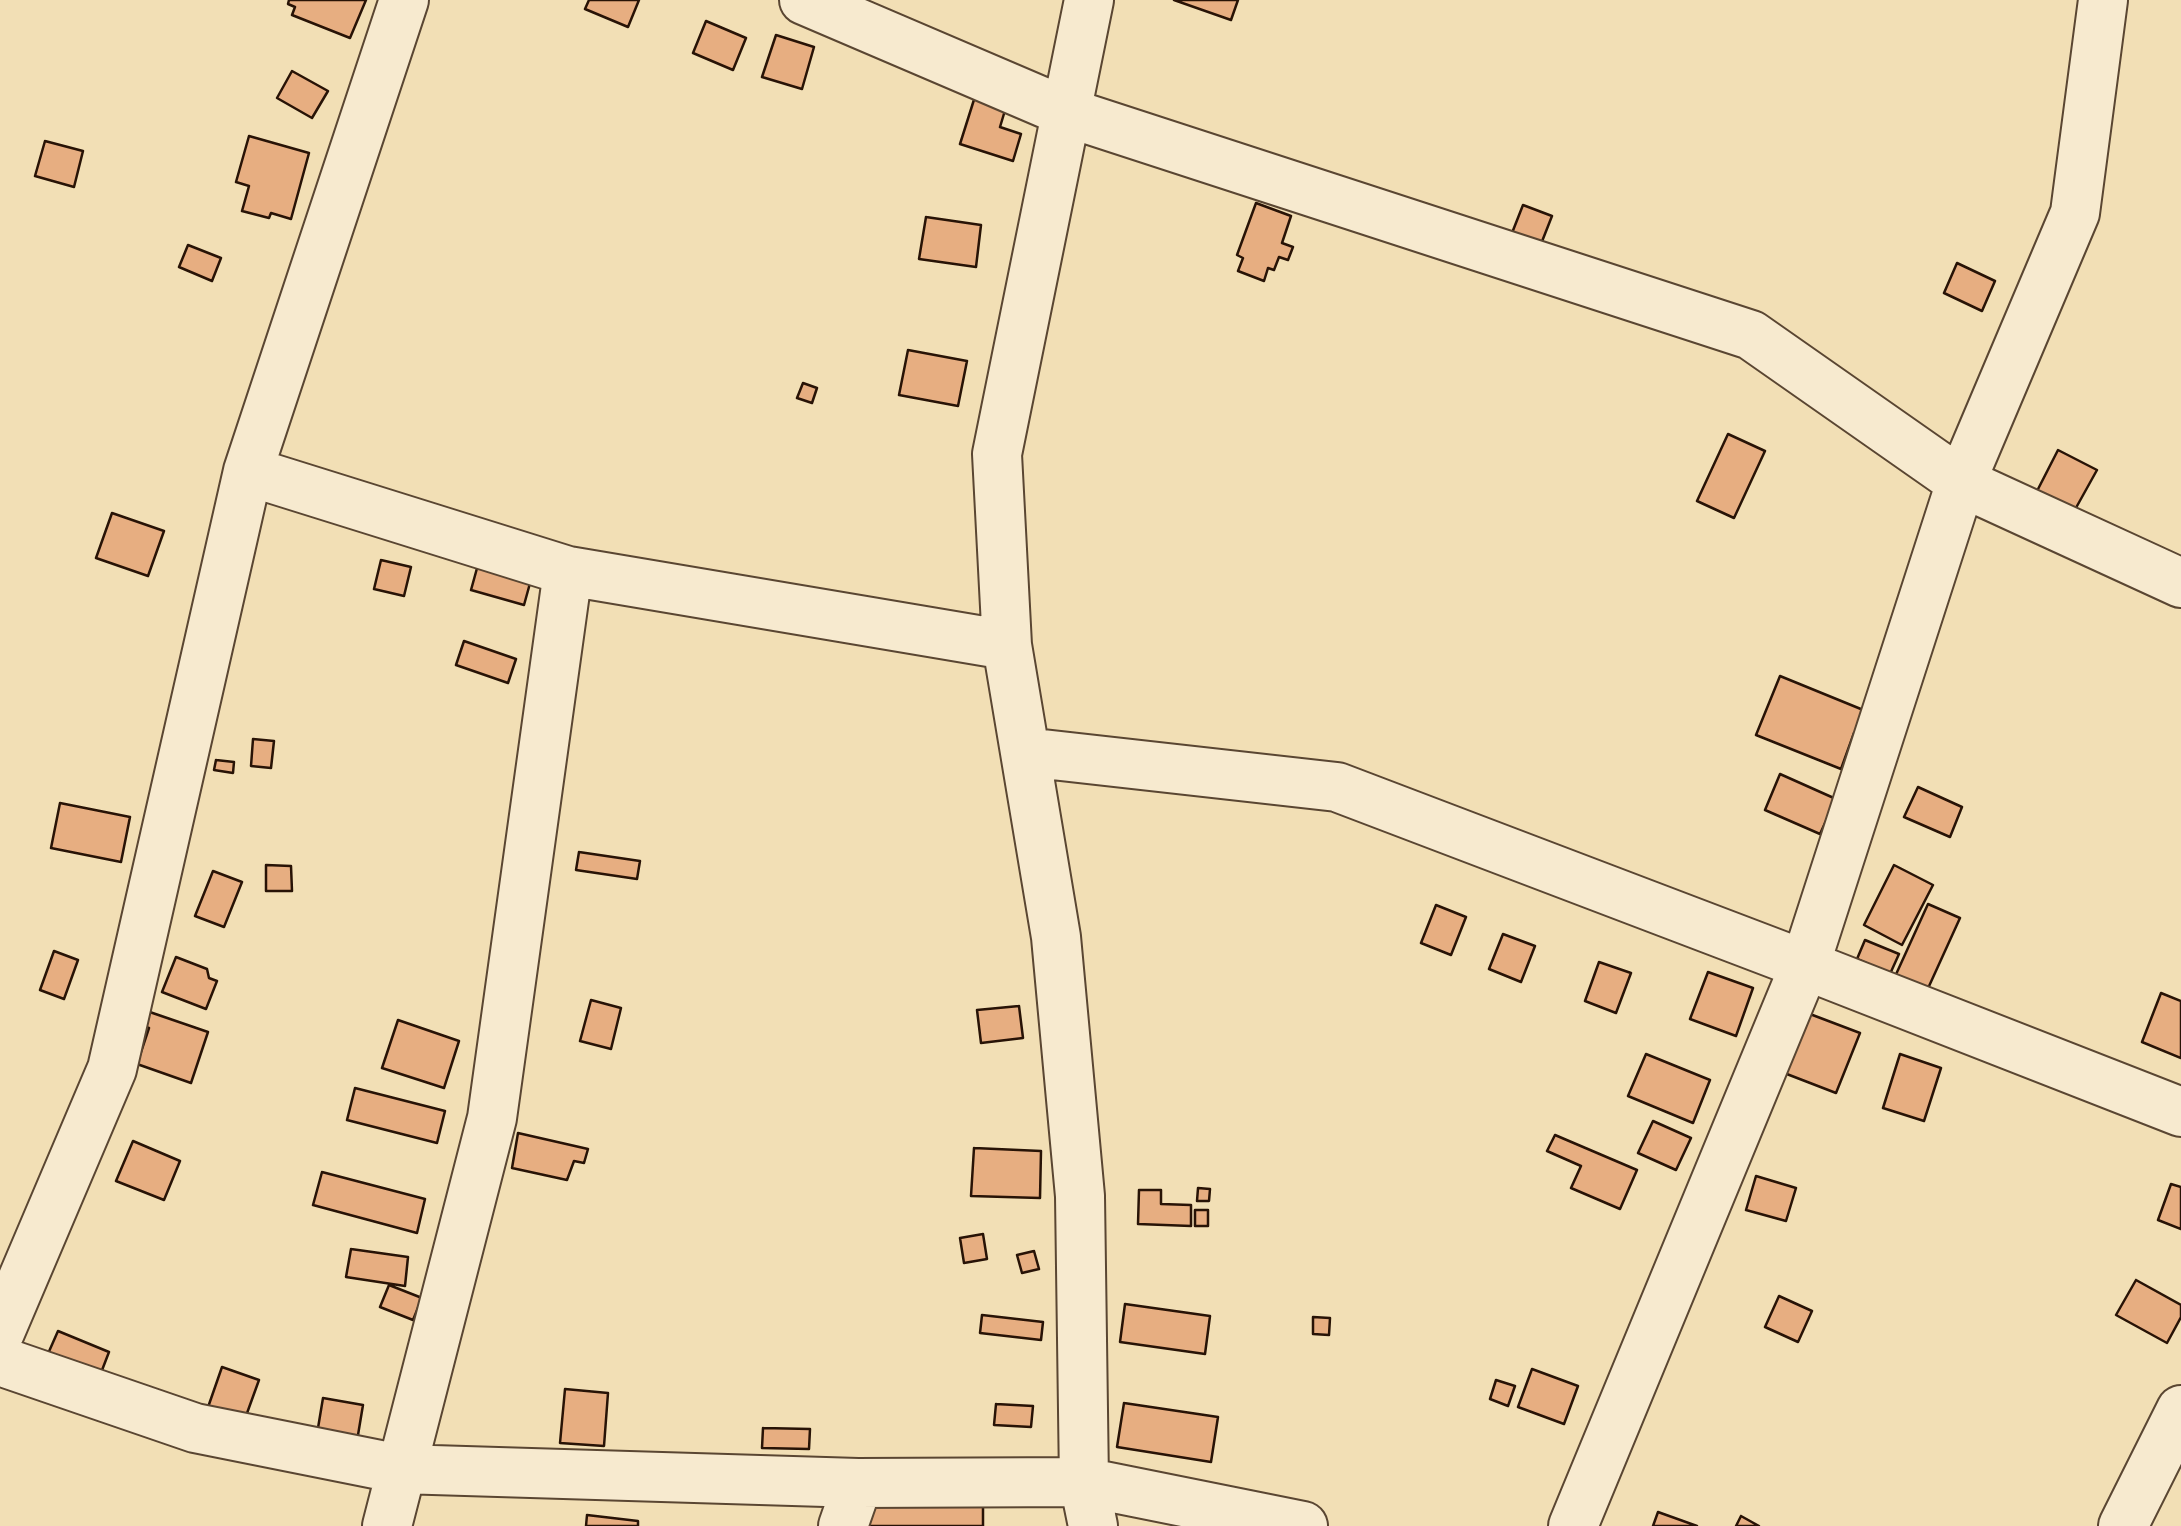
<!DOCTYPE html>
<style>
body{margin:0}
canvas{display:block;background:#f2dfb5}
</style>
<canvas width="2181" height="1526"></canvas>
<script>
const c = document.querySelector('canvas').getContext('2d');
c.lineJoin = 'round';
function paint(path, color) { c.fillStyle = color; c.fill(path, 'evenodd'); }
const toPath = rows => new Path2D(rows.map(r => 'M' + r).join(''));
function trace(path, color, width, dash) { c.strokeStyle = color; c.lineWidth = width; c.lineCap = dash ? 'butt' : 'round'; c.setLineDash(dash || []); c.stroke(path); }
const building = toPath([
 [289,0,366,0,350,38,292,15,295,7,288,4,289,0],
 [589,0,639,0,628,27,585,9,589,0],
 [1174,0,1238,0,1231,20,1174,0],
 [706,21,746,38,733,70,693,53,706,21],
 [776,35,814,47,802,89,762,77,776,35],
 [292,71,328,91,312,118,277,98,292,71],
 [978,87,1009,97,1000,127,1021,134,1013,161,960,144,978,87],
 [249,136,309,153,291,219,271,213,269,218,242,211,249,186,236,182,249,136],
 [45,141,83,151,74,187,35,176,45,141],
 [1256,203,1291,216,1282,243,1293,247,1288,260,1279,257,1274,270,1268,268,1264,281,1238,271,1243,258,1237,255,1256,203],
 [1523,205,1552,216,1541,244,1512,233,1523,205],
 [926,217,981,225,976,267,919,259,926,217],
 [188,245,221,258,212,281,179,267,188,245],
 [1957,263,1995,281,1982,311,1944,293,1957,263],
 [908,350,967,361,958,406,899,395,908,350],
 [803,383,817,388,812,403,797,398,803,383],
 [1728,434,1765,451,1734,518,1697,501,1728,434],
 [2058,450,2097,470,2072,515,2035,495,2058,450],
 [112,513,164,531,148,576,96,558,112,513],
 [381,560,411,567,404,596,374,589,381,560],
 [479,561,532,576,524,605,471,590,479,561],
 [464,641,516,659,508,683,456,665,464,641],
 [1780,676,1878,716,1869,739,1854,733,1841,769,1756,735,1780,676],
 [253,739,274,741,271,768,251,766,253,739],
 [216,760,234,762,233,773,214,770,216,760],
 [1780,774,1836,799,1820,834,1765,810,1780,774],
 [1918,787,1962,807,1950,837,1904,817,1918,787],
 [60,803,130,817,121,862,51,848,60,803],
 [579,852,640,861,637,879,576,870,579,852],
 [266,865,291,866,292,891,266,891,266,865],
 [1894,865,1933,885,1902,945,1864,925,1894,865],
 [213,871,242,882,224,927,195,916,213,871],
 [1928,904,1960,918,1925,995,1893,981,1928,904],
 [1436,905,1466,917,1451,955,1421,943,1436,905],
 [1503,934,1535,946,1521,982,1489,969,1503,934],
 [1865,940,1899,954,1890,974,1857,959,1865,940],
 [54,951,78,960,64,999,40,990,54,951],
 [176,957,207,969,209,978,217,981,206,1009,162,992,176,957],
 [1599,962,1631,973,1616,1013,1585,1001,1599,962],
 [1708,972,1753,988,1736,1036,1690,1019,1708,972],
 [2161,993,2181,1001,2181,1058,2142,1042,2161,993],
 [591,1000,621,1008,611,1049,580,1041,591,1000],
 [1019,1006,1023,1038,981,1043,977,1010,1019,1006],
 [141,1009,208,1032,191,1083,137,1064,149,1028,136,1024,141,1009],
 [1802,1011,1860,1033,1836,1093,1779,1071,1802,1011],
 [398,1020,459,1041,444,1088,382,1068,398,1020],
 [1646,1054,1710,1080,1693,1123,1628,1096,1646,1054],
 [1900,1054,1941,1068,1924,1121,1883,1108,1900,1054],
 [355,1088,445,1111,437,1143,347,1120,355,1088],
 [1653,1121,1691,1138,1676,1170,1638,1153,1653,1121],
 [518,1133,588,1149,584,1163,574,1161,567,1180,512,1168,518,1133],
 [1555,1135,1637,1170,1620,1209,1571,1188,1581,1166,1547,1151,1555,1135],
 [133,1141,180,1161,164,1200,116,1181,133,1141],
 [974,1148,1041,1151,1040,1198,971,1196,974,1148],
 [322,1172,425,1199,417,1233,313,1205,322,1172],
 [1756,1176,1796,1188,1786,1221,1746,1210,1756,1176],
 [2171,1184,2181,1187,2181,1229,2158,1220,2171,1184],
 [1198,1188,1210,1189,1209,1201,1197,1201,1198,1188],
 [1139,1190,1161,1190,1161,1204,1191,1205,1191,1226,1138,1224,1139,1190],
 [1195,1210,1208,1210,1208,1226,1195,1226,1195,1210],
 [983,1234,987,1259,964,1263,960,1238,983,1234],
 [351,1249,408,1257,405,1286,346,1277,351,1249],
 [1034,1251,1039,1269,1022,1273,1017,1255,1034,1251],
 [2136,1280,2181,1305,2181,1317,2167,1343,2116,1315,2136,1280],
 [389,1285,422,1298,413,1320,380,1307,389,1285],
 [1779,1296,1812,1311,1798,1342,1765,1327,1779,1296],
 [1125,1304,1210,1316,1205,1354,1120,1342,1125,1304],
 [982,1315,1043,1322,1041,1340,980,1333,982,1315],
 [1313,1317,1330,1318,1329,1335,1313,1334,1313,1317],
 [58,1331,109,1352,99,1378,47,1356,58,1331],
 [222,1367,259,1380,242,1427,206,1413,222,1367],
 [1532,1369,1578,1386,1564,1424,1518,1407,1532,1369],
 [1496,1380,1515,1386,1508,1406,1490,1399,1496,1380],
 [565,1389,608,1393,604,1446,560,1443,565,1389],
 [323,1398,363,1405,356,1447,316,1440,323,1398],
 [1124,1403,1218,1417,1211,1462,1117,1447,1124,1403],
 [996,1404,1033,1406,1031,1427,994,1425,996,1404],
 [763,1428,810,1429,809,1449,762,1448,763,1428],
 [983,1502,983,1526,867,1526,867,1505,983,1502],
 [1658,1512,1697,1526,1653,1526,1658,1512],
 [587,1515,638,1521,638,1526,586,1526,587,1515],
 [1741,1516,1759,1526,1736,1526,1741,1516]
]);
paint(building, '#e7ae81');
trace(building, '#281306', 2.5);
const street = toPath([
 [804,0,1066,112,1751,335,1961,482,2181,583],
 [1089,0,997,454,1007,645,1056,937,1080,1196,1084,1482,1093,1526],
 [248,471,568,571,1007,645],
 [1025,752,1337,787,1805,965,2181,1112],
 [0,1332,112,1069,248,471,404,0],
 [0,1361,195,1428,400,1469,858,1483,1084,1482,1303,1526],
 [387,1526,492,1118,568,571],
 [843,1526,858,1483],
 [1573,1526,1805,965,1961,482,2075,213,2103,0],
 [2123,1526,2181,1410]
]);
trace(street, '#5a4632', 52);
trace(street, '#f7eacf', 48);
</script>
